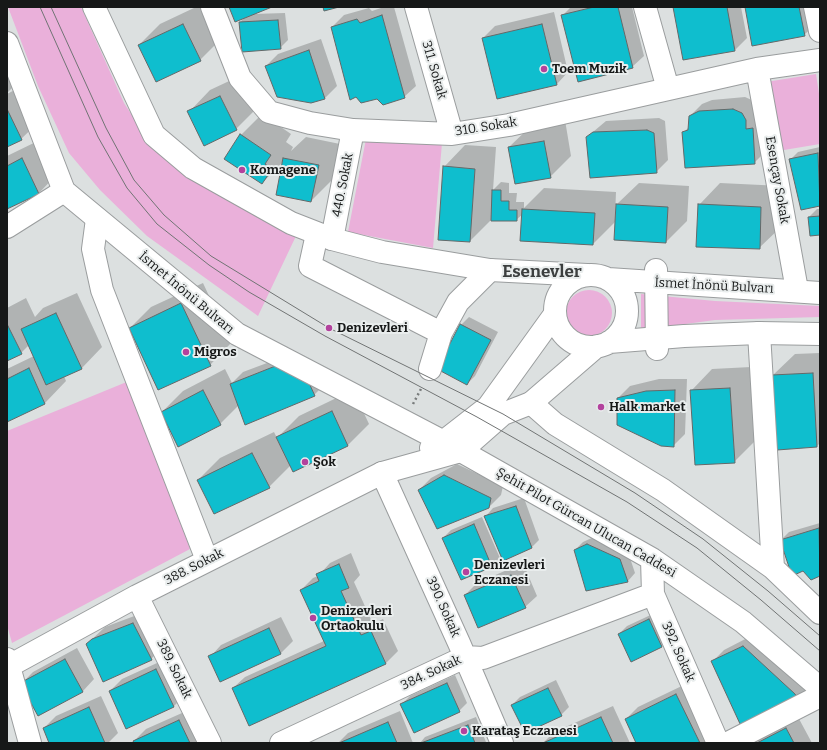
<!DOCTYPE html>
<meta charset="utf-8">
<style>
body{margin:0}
#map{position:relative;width:827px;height:750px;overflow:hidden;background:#dce0e0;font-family:Bitter,serif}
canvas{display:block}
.frame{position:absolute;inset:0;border:8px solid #161818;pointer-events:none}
</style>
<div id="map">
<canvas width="827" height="750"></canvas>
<div class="frame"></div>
</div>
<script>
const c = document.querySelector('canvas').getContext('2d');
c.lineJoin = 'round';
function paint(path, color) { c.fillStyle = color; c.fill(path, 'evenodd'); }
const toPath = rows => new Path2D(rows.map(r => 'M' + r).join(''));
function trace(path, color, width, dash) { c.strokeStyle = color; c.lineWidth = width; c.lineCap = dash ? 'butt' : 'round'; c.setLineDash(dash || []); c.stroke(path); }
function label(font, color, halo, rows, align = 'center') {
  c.font = font + ' Bitter,serif'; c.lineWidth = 4; c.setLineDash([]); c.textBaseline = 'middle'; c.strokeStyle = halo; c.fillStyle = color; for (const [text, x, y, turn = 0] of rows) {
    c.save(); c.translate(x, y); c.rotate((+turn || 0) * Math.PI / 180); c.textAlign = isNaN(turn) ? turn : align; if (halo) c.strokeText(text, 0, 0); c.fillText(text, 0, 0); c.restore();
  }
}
paint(toPath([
 [8,7,81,7,124,103,150,143,296,236,258,316,147,236,100,190,69,153,38,86],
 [816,74,820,100,820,144,778,151,766,82],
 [366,139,442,143,433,248,348,232],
 '566 313a23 23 0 1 1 46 0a23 23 0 1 1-46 0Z',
 [641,294,715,301,820,306,820,317,715,320,641,330],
 [129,381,190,549,12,643,7,625,7,431]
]), '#eab0da');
paint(toPath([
 [196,7,206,7,221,39,200,60,139,45,160,24],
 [230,7,270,7,253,14,285,13,288,40,280,48,240,22,245,17],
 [384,7,394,7,416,86,404,97,332,27,344,15,369,8,372,11],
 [571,7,632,7,644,56,632,67,563,15],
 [674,7,741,7,747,38,735,50],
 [746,7,813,7,816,24,804,35],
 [554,12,568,72,557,84,483,38,495,26],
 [321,39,337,86,325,98,311,102,266,66,278,54],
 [7,51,20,80,7,93],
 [242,75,257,108,236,129,189,112,210,90],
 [26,84,43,118,21,139,7,146,7,94],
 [745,97,754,101,766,151,754,163,683,133,689,127,690,116,702,104,712,100],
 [262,114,291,134,286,142,293,147,291,151,306,137,340,144,332,180,311,201,284,161,262,183,241,135],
 [659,118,665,121,668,160,656,172,587,137,606,121],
 [565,120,571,156,550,177,509,147,531,126],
 [44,138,60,171,39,193,7,208,7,156],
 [465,145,496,147,493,190,501,182,509,183,509,193,517,193,516,202,524,202,524,208,544,188,616,192,615,216,617,216,617,204,639,183,689,186,687,221,666,242,615,239,616,221,593,244,523,214,516,220,491,220,470,241,444,167],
 [820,147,820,205,801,209,790,160,798,152],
 [720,183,782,186,781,227,759,248,699,205],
 [817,209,820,209,820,234,809,217],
 [203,283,231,343,210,365,130,328,151,307],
 [77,293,102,347,81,369,64,376,66,381,45,403,7,421,7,369,34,356,29,345,21,353,7,360,7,308,26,298,35,317,43,308],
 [469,317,498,332,475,376,467,384,461,325],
 [820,353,820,443,817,446,773,375,795,354],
 [291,354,326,383,314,395,239,405,220,424,179,445,162,412,183,391,225,369,232,383,243,372],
 [751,367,756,440,734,462,691,391,712,369],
 [659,379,687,379,685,434,673,446,618,398,630,386],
 [353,390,369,424,348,445,294,471,291,465,269,487,198,480,220,458,274,432,277,438,299,416],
 [457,464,503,486,501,495,489,507,419,490,431,478],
 [524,498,539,540,531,548,486,516,493,508],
 [482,517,500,558,492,566,462,578,443,538,451,530],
 [820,523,820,575,811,579,781,540,789,532],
 [596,536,628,552,635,573,628,581,575,550,583,542],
 [351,553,360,575,354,582,373,624,383,619,398,651,386,663,250,724,233,688,245,677,324,641,301,590,313,578,318,576,330,563],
 [523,563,537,596,525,607,465,595,477,583],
 [145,612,163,647,151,659,87,644,105,627],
 [657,612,669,639,661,647,619,634,627,626],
 [281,617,293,641,281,653,221,681,210,657,221,645],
 [755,634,810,687,798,699,712,662,724,650],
 [77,648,94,679,83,691,39,715,22,683,33,672],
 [168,658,185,695,173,707,110,691,122,679],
 [455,675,467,703,459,711,402,704,410,696],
 [556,680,569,707,561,715,512,705,520,697],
 [688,683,710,743,637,743,626,719,638,707],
 [101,696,118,733,108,743,50,743,44,728,56,716],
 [613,706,630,743,543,743,554,732],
 [191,709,204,743,135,743,134,741,146,729],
 [400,711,413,743,338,743,348,733],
 [476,717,486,742,484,743,420,743,425,737],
 [798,717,812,743,756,743,764,734]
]), '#0003');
const building = toPath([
 [229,7,272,7,235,22,229,7],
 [323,7,339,7,324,11,323,7],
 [594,7,618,7,633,68,578,82,561,15,594,7],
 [673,7,727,7,735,51,683,60,673,7],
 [745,7,799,7,805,36,752,46,745,7],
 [382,15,405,98,383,105,377,99,361,103,356,97,350,100,331,27,357,19,360,23,382,15],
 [278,20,281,49,242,52,239,22,278,20],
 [183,24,201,61,156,82,138,45,183,24],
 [542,24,557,85,497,99,482,38,542,24],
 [309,50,325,99,311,103,277,97,265,66,309,50],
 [220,96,237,130,204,146,187,111,220,96],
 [7,109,22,140,7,147,7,109],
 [733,109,742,113,746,120,746,129,753,128,755,164,685,168,682,132,688,130,689,116,699,111,733,109],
 [647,130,654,133,657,173,590,178,586,137,593,132,647,130],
 [240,134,271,155,265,164,272,169,262,184,224,159,240,134],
 [544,141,551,178,515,184,508,147,544,141],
 [818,153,820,206,801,210,789,159,818,153],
 [22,158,39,194,7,209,7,166,22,158],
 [283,158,319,165,311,202,276,195,283,158],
 [443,166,475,169,470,242,438,240,443,166],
 [492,190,501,190,501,201,509,201,509,210,517,210,517,221,491,221,492,190],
 [616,204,668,207,666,243,614,240,616,204],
 [698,204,761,207,760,249,696,247,698,204],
 [522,209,595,213,593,245,520,241,522,209],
 [820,216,820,235,810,236,808,217,820,216],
 [181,303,211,366,158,390,129,328,181,303],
 [56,313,82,369,46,385,21,329,56,313],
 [7,324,22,354,7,361,7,324],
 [460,324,491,340,467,385,437,369,460,324],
 [278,365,309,383,315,396,245,425,230,384,278,365],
 [29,368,45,404,7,422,7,379,29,368],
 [813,373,817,447,777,450,772,375,813,373],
 [730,388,735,463,695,465,690,390,730,388],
 [203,390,221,425,178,447,161,412,203,390],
 [675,390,674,447,661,446,617,425,617,398,646,391,675,390],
 [332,411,348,446,293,472,276,437,332,411],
 [252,453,270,488,214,514,197,480,252,453],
 [444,475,491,498,489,508,437,529,418,490,444,475],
 [516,506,532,548,503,561,484,516,516,506],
 [474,524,492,567,461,580,442,538,474,524],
 [819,528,820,576,811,580,803,571,792,576,780,540,819,528],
 [587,544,620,559,628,582,586,591,574,550,587,544],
 [339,564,349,588,341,591,361,635,371,631,386,664,249,726,232,688,326,646,300,590,319,581,316,574,339,564],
 [511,575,526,608,478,628,464,595,511,575],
 [649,619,662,647,631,662,618,634,649,619],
 [133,623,152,660,103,682,86,644,92,639,133,623],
 [269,628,281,654,220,682,208,656,269,628],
 [743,646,795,694,798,699,741,726,711,661,743,646],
 [65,659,83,692,38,716,20,683,65,659],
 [156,669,174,707,126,729,109,691,156,669],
 [447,683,460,712,414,733,400,704,447,683],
 [548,688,562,716,525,733,511,705,548,688],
 [676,694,700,743,636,743,625,719,676,694],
 [89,707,105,743,49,743,43,728,89,707],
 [601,717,613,743,543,743,601,717],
 [179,720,190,743,134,743,133,741,179,720],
 [388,722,397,743,339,743,388,722],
 [468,725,475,743,421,743,468,725],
 [786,728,794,743,757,743,786,728]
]);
paint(building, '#0fbece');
trace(building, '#646868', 1);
const minor = toPath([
 [212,7,240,78,269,112,310,123,353,130,452,134,509,125,757,69,820,60],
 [416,7,452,134],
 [645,7,668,89],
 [815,7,820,31],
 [757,69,797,290],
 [97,219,93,249,102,290,207,560],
 [7,227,64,191],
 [317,234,310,266,441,333],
 [332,239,353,130],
 [656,270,657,349],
 [759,333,773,568],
 [430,369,441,333,458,302,490,270],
 [531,403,555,424,663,490,773,568,820,613],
 [461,451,652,559,743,622,820,688],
 [652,559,653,594,718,743],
 [137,596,210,743],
 [7,659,30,743],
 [9,666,137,596,382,473,459,643,502,743],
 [281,743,465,657,483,658,653,594],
 [728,743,820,696]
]);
const major = toPath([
 [94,7,154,135,193,168,291,223,332,239,382,252,490,270,587,275],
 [7,43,64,191,237,334,461,451],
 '555 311a36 36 0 1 1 72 0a36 36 0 1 1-72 0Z',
 [608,279,820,293],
 [609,342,684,336,759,333,820,334],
 [431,448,443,442,488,407,555,314],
 [382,473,461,451,503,414,531,403,597,346]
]);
trace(minor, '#9a9d9e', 24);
trace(major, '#9a9d9e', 24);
trace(toPath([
 [413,404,422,387]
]), '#787b7b', 2.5, [2, 3]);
trace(minor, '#fff', 22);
trace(major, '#fff', 22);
trace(toPath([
 [40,7,98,137,127,188,157,224,209,265,249,292,325,336,477,417,627,502,697,548,761,600,820,651],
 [51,7,106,128,134,180,164,215,211,256,329,328,503,414,635,493,703,539,768,591,820,636]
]), '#717474', 1);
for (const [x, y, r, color] of [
 [544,69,4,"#b3429d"],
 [242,170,4,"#b3429d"],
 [329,328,4,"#b3429d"],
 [186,352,4,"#b3429d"],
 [601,407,4,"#b3429d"],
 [305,462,4,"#b3429d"],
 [466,572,4,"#b3429d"],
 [313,618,4,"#b3429d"],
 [464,731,4,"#b3429d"]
]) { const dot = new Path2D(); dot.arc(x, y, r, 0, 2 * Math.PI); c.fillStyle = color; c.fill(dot); trace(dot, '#e9eded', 1.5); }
label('bold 13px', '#161818', '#e9eded', [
 ["Toem Muzik",552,69],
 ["Komagene",250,170],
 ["Denizevleri",337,328],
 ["Migros",194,352],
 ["Halk market",609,407],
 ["Şok",313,462],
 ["Denizevleri",474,565],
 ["Eczanesi",474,580],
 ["Denizevleri",321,611],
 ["Ortaokulu",321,626],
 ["Karataş Eczanesi",472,731]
], 'left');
label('13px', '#161818', '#e9eded', [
 ["311. Sokak",434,70,74],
 ["310. Sokak",486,127,-9],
 ["Esençay Sokak",777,180,80],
 ["440. Sokak",343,185,-79],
 ["İsmet İnönü Bulvarı",714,286,3],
 ["İsmet İnönü Bulvarı",186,293,40],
 ["Şehit Pilot Gürcan Ulucan Caddesi",586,523,30],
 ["388. Sokak",194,567,-27],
 ["390. Sokak",443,607,66],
 ["392. Sokak",678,652,66],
 ["389. Sokak",174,669,64],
 ["384. Sokak",431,673,-25]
]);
label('bold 17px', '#3c3f3f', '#e9eded', [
 ["Esenevler",542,272]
]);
</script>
